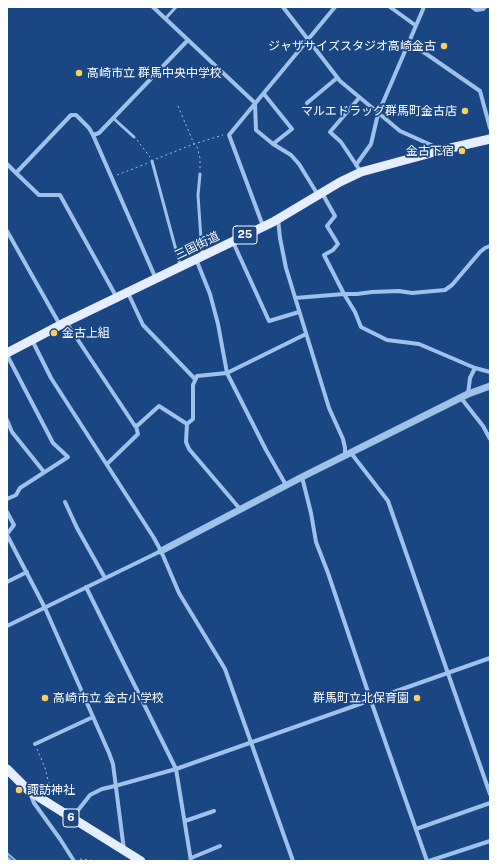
<!DOCTYPE html>
<meta charset="utf-8">
<style>
body{margin:0}
#map{position:relative;width:497px;height:868px;overflow:hidden;background:#1a4783;font-family:"Public Sans",sans-serif}
canvas{display:block}
.frame{position:absolute;inset:0;border:8px solid #fff;pointer-events:none}
</style>
<div id="map">
<canvas width="497" height="868"></canvas>
<div class="frame"></div>
</div>
<script>
const c = document.querySelector('canvas').getContext('2d');
c.lineJoin = 'round';
const toPath = rows => new Path2D(rows.map(r => 'M' + r).join(''));
function trace(path, color, width, dash) { c.strokeStyle = color; c.lineWidth = width; c.lineCap = dash ? 'butt' : 'round'; c.setLineDash(dash || []); c.stroke(path); }
function label(font, color, halo, rows, align = 'center') {
  c.font = font + ' "Public Sans","Noto Sans JP",sans-serif'; c.lineWidth = 3.5; c.setLineDash([]); c.textBaseline = 'middle'; c.strokeStyle = halo; c.fillStyle = color; for (const [text, x, y, turn = 0] of rows) {
    c.save(); c.translate(x, y); c.rotate((+turn || 0) * Math.PI / 180); c.textAlign = isNaN(turn) ? turn : align; if (halo) c.strokeText(text, 0, 0); c.fillText(text, 0, 0); c.restore();
  }
}
trace(toPath([
 [7,853,16,861]
]), '#92bbed', 2);
trace(toPath([
 [178,106,194,144,197,147,200,158,200,169],
 [137,140,150,157],
 [156,159,194,144,223,135],
 [117,175,148,163],
 [37,749,45,768,52,796],
 [80,859,99,861]
]), '#9fc1eb', 1, [2, 3]);
trace(toPath([
 [165,19,176,7],
 [113,118,134,137],
 [152,161,180,265],
 [200,174,198,195,202,254]
]), '#9fc1eb', 3);
trace(toPath([
 [153,7,255,103,256,130,273,144,291,155,299,164,318,195],
 [283,7,340,81,400,131,440,149],
 [390,7,415,25],
 [472,7,476,10,483,9,485,7],
 [409,42,480,91,490,128],
 [264,94,292,129,273,144],
 [359,98,330,132,341,142,361,172],
 [307,103,337,78],
 [93,135,99,133,188,40],
 [7,164,16,173,71,115,76,115,89,128,93,135,156,279],
 [356,165,371,144,378,114,424,7],
 [16,173,39,195,60,195,117,298],
 [322,193,335,216,327,226,338,244,333,250,324,255,344,294,355,312,361,327,387,340,419,344,475,368,490,372],
 [278,219,280,238,286,268,329,408,343,439,345,448,345,456],
 [263,226,229,135,335,7],
 [7,231,60,325],
 [233,242,269,321,299,312],
 [196,259,210,294,218,324,227,373,266,450,286,485],
 [128,293,143,325,195,379],
 [295,298,344,294,357,294,372,292,399,291,412,293,445,290,452,285,480,252,485,248,490,246],
 [66,322,135,426,138,425,159,406,187,424],
 [32,340,51,378,154,538,161,551,179,593,225,669,293,861],
 [7,355,53,443,68,457,20,488,16,495,7,499],
 [468,394,470,378,475,368],
 [461,398,483,426,490,439],
 [7,420,12,432,44,472],
 [351,453,388,501,490,794],
 [107,464,138,434,136,426],
 [302,477,311,513,316,542,328,573,371,701,427,861],
 [65,502,77,528,105,578],
 [240,509,189,449,186,442,187,424,193,419,193,385,197,376,227,373,306,334],
 [7,512,14,525,7,534],
 [7,535,45,608,109,753,113,764,124,850],
 [7,582,27,572],
 [86,587,176,769,191,861],
 [7,626,161,551],
 [35,744,93,717],
 [30,793,34,803,60,839,74,861],
 [72,818,90,795,102,789,115,786,176,769,490,658],
 [185,821,214,811],
 [416,829,490,803],
 [7,858,10,861],
 [191,858,220,846],
 [429,861,490,841]
]), '#9fc1eb', 4);
trace(toPath([
 [161,551,302,477,468,394,490,386]
]), '#9fc1eb', 7);
trace(toPath([
 [7,353,66,322,273,222,340,182,361,172,442,150,490,139],
 [7,769,29,791,141,861]
]), '#e4eeff', 9);
for (const [x, y, r, color] of [
 [444,46,4,"#fdd05b"],
 [79,73,4,"#fdd05b"],
 [465,111,4,"#fdd05b"],
 [462,151,4,"#fdd05b"],
 [54,333,4,"#fdd05b"],
 [45,698,4,"#fdd05b"],
 [417,698,4,"#fdd05b"],
 [19,790,4,"#fdd05b"]
]) { const dot = new Path2D(); dot.arc(x, y, r, 0, 2 * Math.PI); c.fillStyle = color; c.fill(dot); trace(dot, '#1a4783', 1.5); }
for (const [x, y, w] of [
 [245,235,24],
 [71,818,16]
]) { const box = new Path2D(); box.roundRect(x - w / 2, y - 9, w, 18, 3); c.fillStyle = '#1a4783'; c.fill(box); trace(box, '#fff', 1); }
label('bold 11px', '#fff', null, [
 ["25",245,235],
 ["6",71,818]
]);
label('12px', '#fff', '#1a4783', [
 ["ジャザサイズスタジオ高崎金古",436,46],
 ["高崎市立 群馬中央中学校",87,73,"left"],
 ["マルエドラッグ群馬町金古店",457,111],
 ["金古下宿",454,151],
 ["金古上組",62,333,"left"],
 ["高崎市立 金古小学校",53,698,"left"],
 ["群馬町立北保育園",409,698],
 ["諏訪神社",27,790,"left"]
], 'right');
label('12px', '#fff', '#1a4783', [
 ["三国街道",197,246,-26]
]);
</script>
